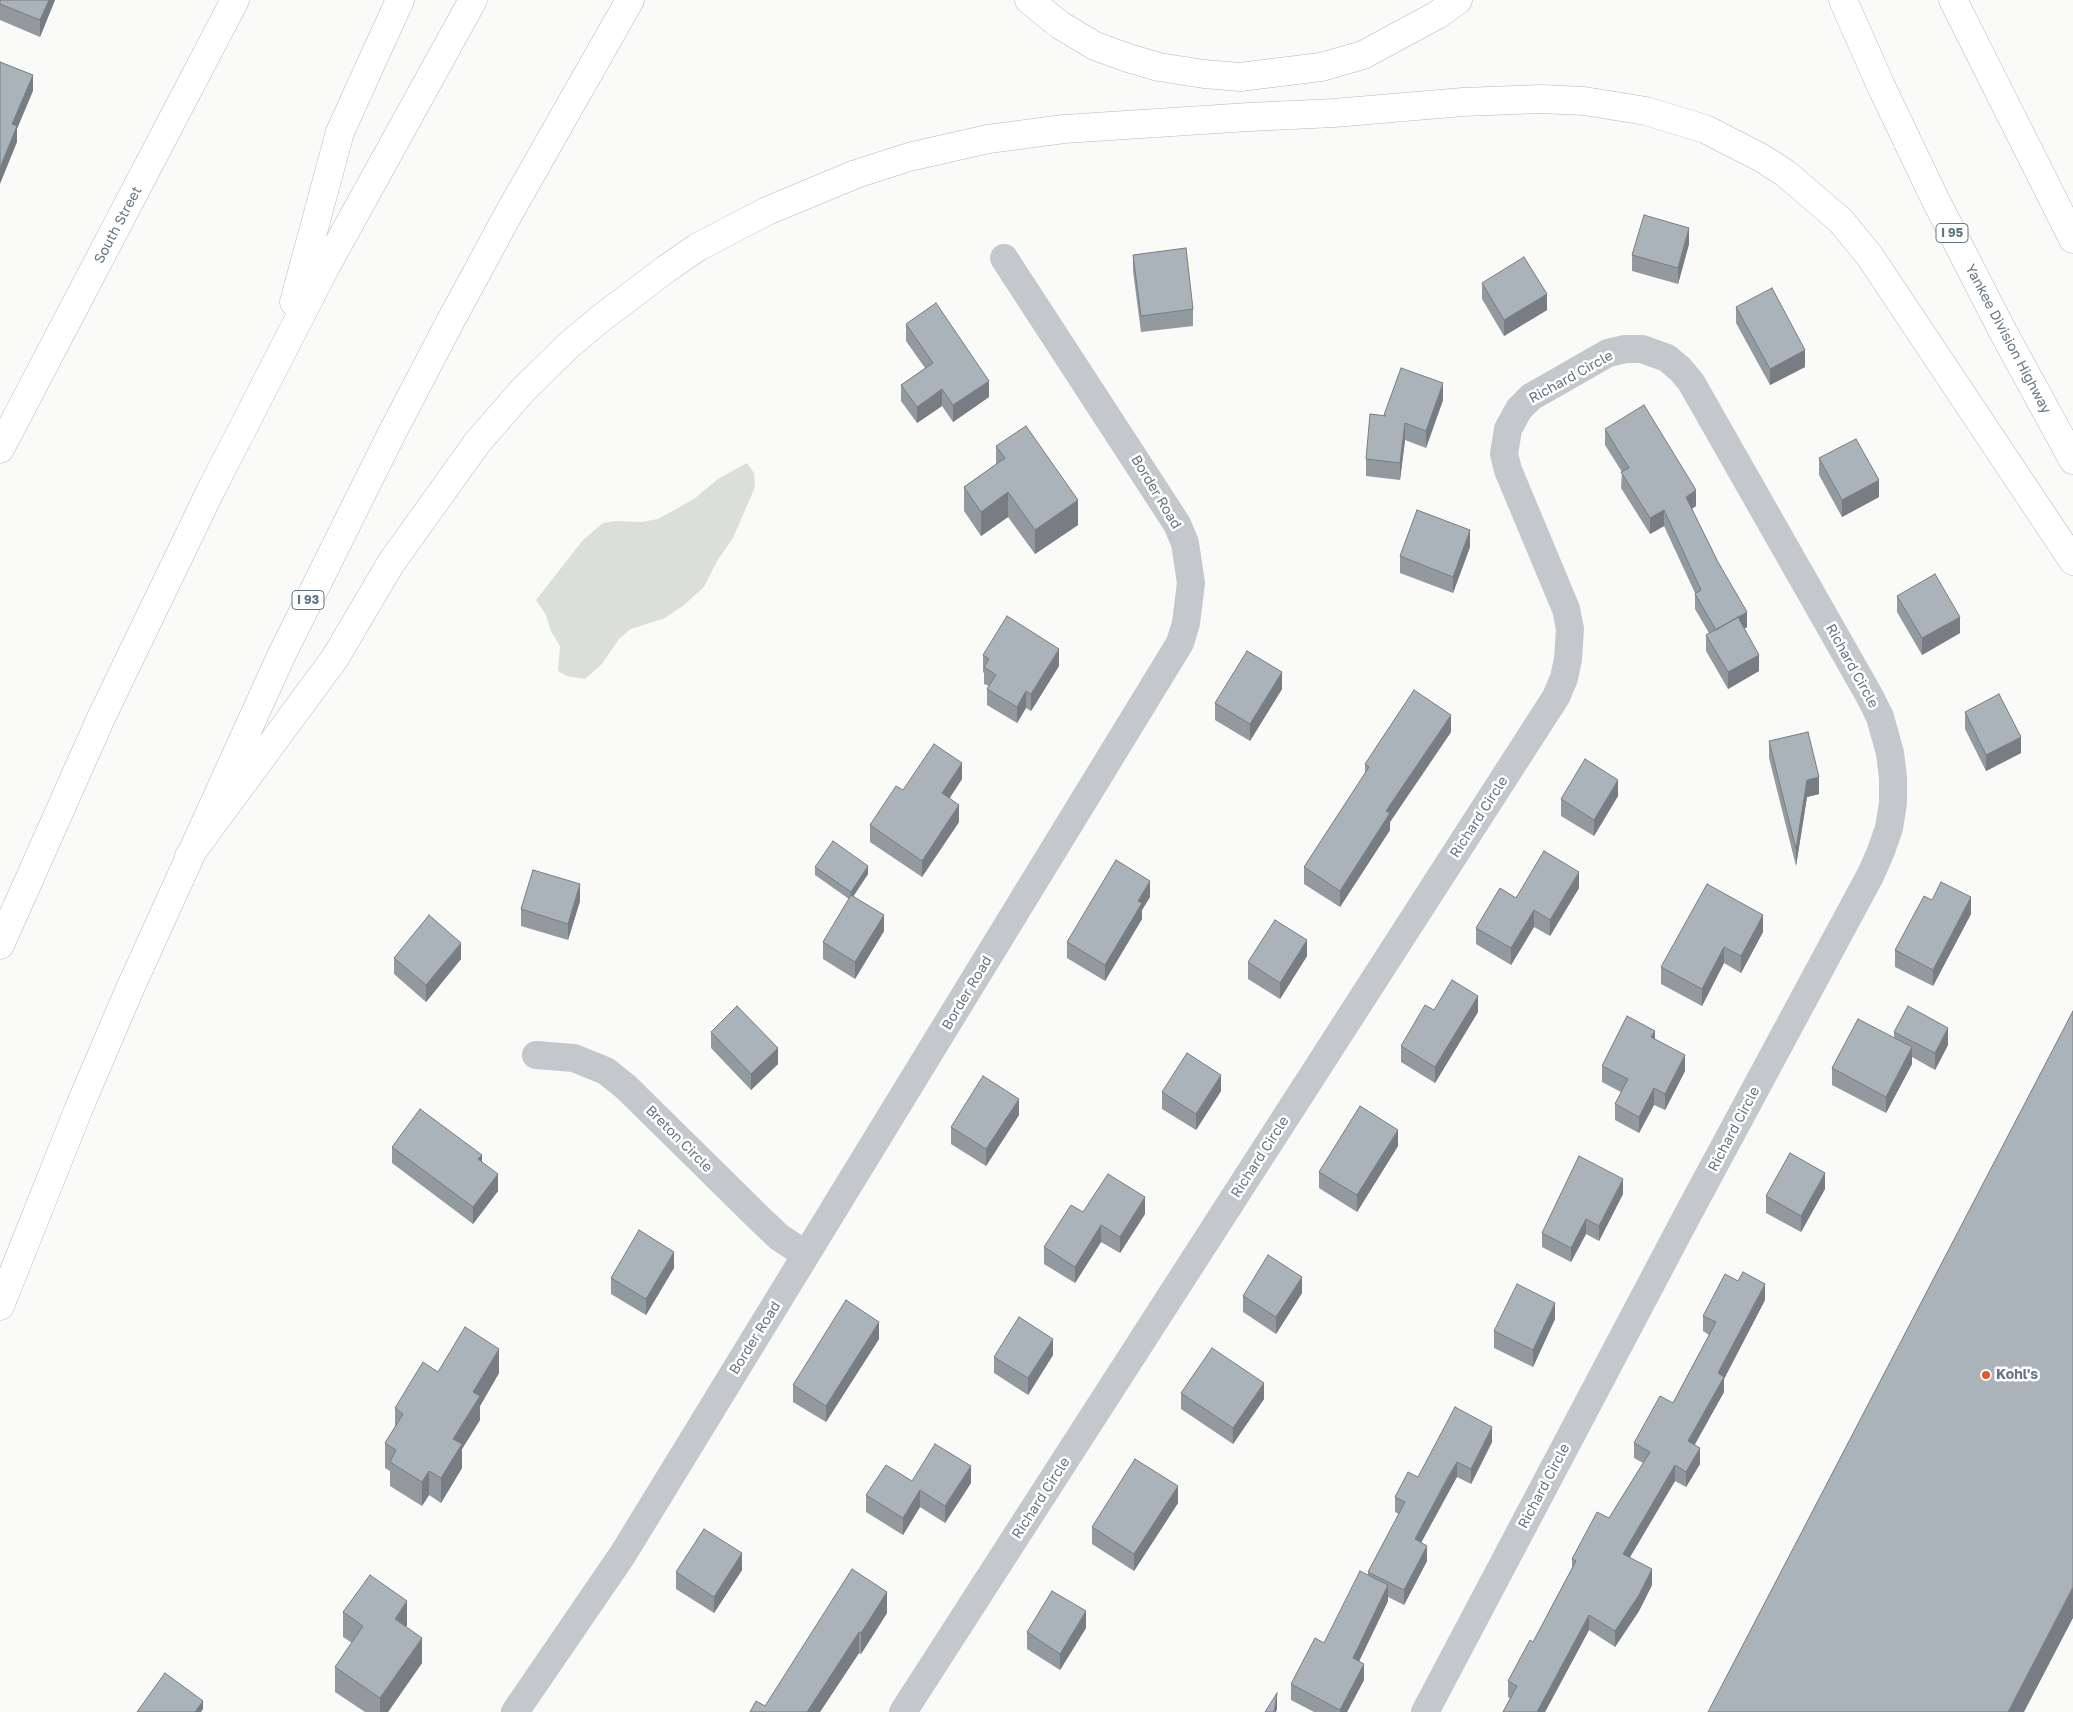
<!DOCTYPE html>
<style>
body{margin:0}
canvas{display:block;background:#fafaf8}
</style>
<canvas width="2073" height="1712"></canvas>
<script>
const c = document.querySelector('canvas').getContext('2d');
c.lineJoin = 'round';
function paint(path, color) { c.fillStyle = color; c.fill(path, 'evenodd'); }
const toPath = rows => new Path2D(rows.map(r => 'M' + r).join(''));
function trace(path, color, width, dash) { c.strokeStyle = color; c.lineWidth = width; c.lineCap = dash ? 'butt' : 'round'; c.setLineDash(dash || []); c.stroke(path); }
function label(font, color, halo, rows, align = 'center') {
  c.font = font + ' "Golos Text",sans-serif'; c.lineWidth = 5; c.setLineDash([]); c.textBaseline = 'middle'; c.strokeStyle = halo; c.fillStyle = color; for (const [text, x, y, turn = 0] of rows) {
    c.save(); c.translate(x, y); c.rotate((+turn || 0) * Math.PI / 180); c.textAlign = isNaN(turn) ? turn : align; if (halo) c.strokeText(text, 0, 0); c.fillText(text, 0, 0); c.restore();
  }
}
paint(toPath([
 [747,463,754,473,755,487,733,538,717,561,704,587,684,605,665,618,631,629,619,639,602,664,585,679,567,676,558,671,560,646,551,631,546,615,536,600,583,540,603,523,617,521,641,522,658,519,694,499,718,479]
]), '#dadfd7');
const secondary = toPath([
 [0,449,235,0]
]);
const highway = toPath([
 [1029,0,1060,25,1095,46,1128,58,1159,67,1204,74,1240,77,1321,67,1363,55,1437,15,1458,0],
 [1843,0,1881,86,1935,199,2002,330,2073,460],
 [1953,0,2073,239],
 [294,302,340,132,400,0],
 [189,856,335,658,391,563,477,443,523,390,569,345,600,319,666,269,698,247,767,211,856,174,909,157,988,139,1064,129,1249,117,1334,113,1463,102,1541,99,1584,101,1646,111,1705,129,1760,157,1785,173,1840,220,1869,255,2073,561],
 [0,945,101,718,210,492,325,268,473,0],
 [0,1306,79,1108,128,993,282,654,392,433,450,322,509,213,630,0]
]);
trace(secondary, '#b3babf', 29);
trace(highway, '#b4b9bd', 29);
trace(toPath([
 [536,1055,574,1058,606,1071,626,1087,761,1220,779,1237,806,1255],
 [515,1712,623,1554,1180,643,1186,623,1191,583,1185,543,1177,524,1004,258],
 [903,1712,1556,697,1564,678,1568,659,1570,629,1566,609,1508,470,1504,454,1508,429,1519,409,1531,397,1608,353,1625,349,1642,349,1667,358,1680,369,1691,382,1869,695,1880,717,1890,753,1893,778,1893,803,1889,828,1881,851,1871,874,1688,1214,1425,1712]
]), '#c3c8cc', 28);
trace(secondary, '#fff', 28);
trace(highway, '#fff', 28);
paint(toPath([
 [0,0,55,0,40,37,0,20],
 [1689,244,1678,284,1632,271,1632,255],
 [1133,255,1193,309,1193,326,1141,332,1133,271],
 [1482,283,1547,310,1504,336,1482,299],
 [1736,307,1805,367,1770,385,1736,323],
 [906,324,989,397,953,422,942,406,917,423,901,401,901,385,925,368,906,341],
 [1443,400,1426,448,1405,440,1400,480,1366,476,1366,459,1384,416],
 [1605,429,1696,506,1692,509,1747,627,1744,629,1759,671,1728,689,1706,651,1706,635,1709,633,1695,609,1695,593,1664,526,1650,534,1621,488,1622,472,1605,445],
 [996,446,1078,525,1035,554,1008,517,981,536,964,511,964,487,996,464],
 [1819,458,1879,497,1842,517,1819,475],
 [1470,547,1453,593,1400,573,1400,556],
 [1897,596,1960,633,1922,655,1897,612],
 [983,655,1059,666,1031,711,1026,708,1017,723,987,705,987,689,989,686,984,684,984,673,983,672],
 [1282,689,1250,741,1215,720,1215,703],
 [1965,712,2021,753,1986,771,1965,729],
 [1451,732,1390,822,1390,830,1340,907,1304,884,1304,867,1365,774,1365,764],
 [1769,741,1819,794,1807,797,1796,866,1769,758],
 [962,779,949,798,959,822,922,877,870,842,870,825,903,790],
 [1618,796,1594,836,1561,816,1561,799],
 [815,867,868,874,853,896,884,931,855,979,823,959,823,942,849,899,815,875],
 [1579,888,1550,936,1534,927,1511,965,1476,944,1476,928,1516,898],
 [1150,897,1142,910,1142,919,1105,981,1067,958,1067,942],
 [1932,900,1971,914,1933,986,1895,967,1895,950],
 [580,901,568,940,521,926,521,909],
 [1763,932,1741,973,1724,963,1702,1006,1661,984,1661,967],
 [1307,956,1280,999,1248,979,1248,962],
 [394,958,461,959,426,1002,394,974],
 [1434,1010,1478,1012,1435,1083,1401,1062,1401,1046],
 [711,1032,778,1064,751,1090,711,1048],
 [1894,1032,1948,1045,1935,1070,1912,1057,1912,1064,1886,1113,1832,1085,1832,1068,1894,1038],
 [1655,1039,1685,1071,1665,1110,1654,1105,1639,1133,1615,1120,1615,1104,1621,1092,1602,1082,1602,1066],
 [1221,1091,1196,1130,1162,1109,1162,1092],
 [1019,1115,986,1166,951,1144,951,1127],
 [1398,1146,1357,1212,1319,1188,1319,1172],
 [392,1147,482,1162,498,1191,473,1224,392,1163],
 [1825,1189,1801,1232,1766,1213,1766,1196],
 [1623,1194,1599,1241,1586,1234,1571,1262,1542,1247,1542,1233],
 [1083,1212,1145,1214,1120,1253,1101,1242,1075,1283,1044,1264,1044,1247],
 [674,1268,646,1315,611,1294,611,1278],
 [1302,1293,1276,1334,1243,1312,1243,1296],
 [1765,1300,1724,1379,1724,1392,1694,1445,1700,1464,1686,1487,1675,1481,1630,1557,1652,1585,1639,1611,1615,1647,1589,1630,1545,1712,1503,1712,1510,1698,1508,1697,1508,1681,1533,1642,1572,1568,1572,1559,1609,1518,1643,1463,1634,1458,1634,1443,1673,1403,1709,1335,1703,1331,1703,1316],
 [1555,1319,1533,1367,1494,1348,1494,1331],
 [879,1339,826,1422,793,1402,793,1385],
 [1053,1355,1028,1395,994,1373,994,1357],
 [438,1372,499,1373,480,1406,480,1420,462,1449,462,1468,441,1503,429,1495,422,1506,390,1486,390,1471,385,1468,385,1443,395,1427,395,1408],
 [1181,1393,1264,1399,1233,1444,1181,1409],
 [1492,1442,1471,1484,1457,1477,1448,1492,1421,1542,1427,1561,1404,1605,1388,1597,1388,1601,1359,1661,1364,1680,1347,1712,1314,1712,1291,1700,1291,1684,1324,1643,1368,1575,1368,1572,1399,1514,1395,1512,1395,1497],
 [912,1481,971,1483,945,1523,920,1507,903,1535,866,1512,866,1495],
 [1178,1503,1134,1571,1092,1544,1092,1527],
 [742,1570,714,1613,676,1589,676,1572],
 [887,1592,887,1613,861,1654,859,1653,820,1712,750,1712,765,1706],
 [343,1612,407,1625,406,1627,422,1663,388,1712,365,1712,335,1692,335,1667,352,1643,343,1637],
 [1086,1628,1060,1670,1027,1649,1027,1632]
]), '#929a9f');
paint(toPath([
 [49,0,55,0,40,37,40,20],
 [33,75,33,91,17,129,17,142,0,184,0,168,12,124],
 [1689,228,1689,244,1678,284,1678,268],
 [1547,294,1547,310,1504,336,1504,320],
 [1805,350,1805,367,1770,385,1770,369],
 [989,381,989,397,953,422,953,405],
 [1443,383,1443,400,1426,448,1426,431],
 [942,389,942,406,917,423,917,407],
 [1405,423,1405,440,1400,480,1400,463],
 [1879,480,1879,497,1842,517,1842,500],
 [1696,490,1696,506,1686,512,1686,497],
 [1008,492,1008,517,981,536,981,512],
 [1078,500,1078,525,1035,554,1035,530],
 [1664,510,1664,526,1650,534,1650,518],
 [1470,530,1470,547,1453,593,1453,577],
 [1747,612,1747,627,1716,645,1716,630],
 [1960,617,1960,633,1922,655,1922,638],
 [1059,649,1059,666,1031,711,1031,694],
 [1759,655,1759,671,1728,689,1728,672],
 [1282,672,1282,689,1250,741,1250,724],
 [1026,691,1026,708,1017,723,1017,707],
 [1451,715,1451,732,1390,822,1390,830,1340,907,1340,891,1386,811],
 [2021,737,2021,753,1986,771,1986,755],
 [962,763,962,779,942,810,942,793],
 [1819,777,1819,794,1807,797,1796,866,1796,849,1807,780],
 [1618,780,1618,796,1594,836,1594,820],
 [959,805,959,822,922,877,922,861],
 [868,866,868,874,851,900,851,892],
 [1579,872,1579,888,1550,936,1550,920],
 [1150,881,1150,897,1142,910,1142,919,1105,981,1105,965,1138,901],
 [580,884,580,901,568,940,568,924],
 [1971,897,1971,914,1933,986,1933,970],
 [1534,910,1534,927,1511,965,1511,948],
 [884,915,884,931,855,979,855,962],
 [1763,915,1763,932,1741,973,1741,956],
 [1307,940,1307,956,1280,999,1280,983],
 [461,943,461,959,426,1002,426,985],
 [1724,947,1724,963,1702,1006,1702,989],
 [1478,996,1478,1012,1435,1083,1435,1067],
 [1948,1028,1948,1045,1935,1070,1935,1053],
 [1655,1031,1655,1047,1651,1037],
 [1912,1047,1912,1064,1886,1113,1886,1097],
 [778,1048,778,1064,751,1090,751,1074],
 [1685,1055,1685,1071,1665,1110,1665,1094],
 [1221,1075,1221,1091,1196,1130,1196,1114],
 [1654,1088,1654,1105,1639,1133,1639,1117],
 [1019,1099,1019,1115,986,1166,986,1149],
 [1398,1130,1398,1146,1357,1212,1357,1195],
 [482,1155,482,1171,478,1159],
 [1825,1173,1825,1189,1801,1232,1801,1216],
 [498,1174,498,1191,473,1224,473,1207],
 [1623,1179,1623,1194,1599,1241,1599,1226],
 [1145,1197,1145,1214,1120,1253,1120,1237],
 [1586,1219,1586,1234,1571,1262,1571,1248],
 [1101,1225,1101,1242,1075,1283,1075,1267],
 [674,1252,674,1268,646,1315,646,1299],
 [1302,1277,1302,1293,1276,1334,1276,1317],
 [1765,1284,1765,1300,1724,1379,1724,1392,1688,1457,1688,1441,1718,1373],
 [1555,1303,1555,1319,1533,1367,1533,1350],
 [879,1322,879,1339,826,1422,826,1406],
 [1053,1339,1053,1355,1028,1395,1028,1378],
 [499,1349,499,1373,480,1406,480,1420,462,1449,462,1468,441,1503,441,1478,453,1439,473,1392],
 [1264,1383,1264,1399,1233,1444,1233,1428],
 [1492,1427,1492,1442,1471,1484,1471,1469],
 [1700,1448,1700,1464,1686,1487,1686,1472],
 [1457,1462,1457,1477,1415,1554,1415,1539],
 [1675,1465,1675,1481,1623,1569,1623,1554],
 [971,1466,971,1483,945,1523,945,1506],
 [429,1471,429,1495,422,1506,422,1482],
 [1178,1486,1178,1503,1134,1571,1134,1554],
 [920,1490,920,1507,903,1535,903,1518],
 [1427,1546,1427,1561,1404,1605,1404,1590],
 [742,1553,742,1570,714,1613,714,1597],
 [1652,1569,1652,1585,1639,1611,1615,1647,1615,1631],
 [1388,1585,1388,1601,1353,1674,1353,1658],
 [2073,1587,2073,1618,2024,1712,2008,1712],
 [887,1592,887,1613,861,1654,861,1633],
 [407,1601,407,1625,395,1643,395,1619],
 [1086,1611,1086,1628,1060,1670,1060,1654],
 [1589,1615,1589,1630,1545,1712,1537,1712],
 [859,1632,859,1653,820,1712,807,1712],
 [422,1638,422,1663,388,1712,380,1712,380,1698],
 [1364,1664,1364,1680,1347,1712,1340,1712,1340,1710],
 [1277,1693,1277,1709,1276,1712,1274,1712],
 [203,1701,203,1709,201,1712,195,1712]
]), '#777d82');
const building = toPath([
 [0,0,49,0,40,20,0,4,0,0],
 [0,62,33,75,12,124,17,126,0,168,0,62],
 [1644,215,1689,228,1678,268,1632,255,1644,215],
 [1186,248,1193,309,1141,316,1133,255,1186,248],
 [1524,257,1547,294,1504,320,1482,283,1524,257],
 [1772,288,1805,350,1770,369,1736,307,1772,288],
 [936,303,989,381,953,405,942,389,917,407,901,385,933,363,906,324,936,303],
 [1401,368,1443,383,1426,431,1405,423,1400,463,1366,459,1370,414,1386,416,1384,415,1401,368],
 [1644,405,1696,490,1686,497,1718,562,1747,612,1716,630,1695,594,1701,590,1664,510,1650,518,1621,472,1629,468,1605,429,1644,405],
 [1026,426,1078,500,1035,530,1008,492,981,512,964,487,1005,458,996,446,1026,426],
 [1856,439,1879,480,1842,500,1819,458,1856,439],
 [1417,510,1470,530,1453,577,1400,556,1417,510],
 [1935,574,1960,617,1922,638,1897,596,1935,574],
 [1007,616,1059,649,1031,694,1026,691,1017,707,987,689,996,675,984,667,989,659,983,655,1007,616],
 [1738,617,1759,655,1728,672,1706,635,1738,617],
 [1247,651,1282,672,1250,724,1215,703,1247,651],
 [1414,690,1451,715,1386,811,1390,813,1340,891,1304,867,1369,767,1365,764,1414,690],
 [1999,694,2021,737,1986,755,1965,712,1999,694],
 [1808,732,1819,777,1807,780,1796,849,1769,741,1808,732],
 [934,744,962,763,942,793,959,805,922,861,870,825,896,786,903,790,934,744],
 [1585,759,1618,780,1594,820,1561,799,1585,759],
 [833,841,868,866,851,892,815,867,833,841],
 [1544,851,1579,872,1550,920,1534,910,1511,948,1476,928,1500,888,1516,898,1544,851],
 [1116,860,1150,881,1138,901,1142,903,1105,965,1067,942,1116,860],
 [533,870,580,884,568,924,521,909,533,870],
 [1941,882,1971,897,1933,970,1895,950,1924,896,1932,900,1941,882],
 [1707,884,1763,915,1741,956,1724,947,1702,989,1661,967,1707,884],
 [851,895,884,915,855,962,823,942,851,895],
 [429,915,461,943,426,985,394,958,429,915],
 [1275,920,1307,940,1280,983,1248,962,1275,920],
 [1452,980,1478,996,1435,1067,1401,1046,1425,1005,1434,1010,1452,980],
 [737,1006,778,1048,751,1074,711,1032,737,1006],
 [1908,1006,1948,1028,1935,1053,1894,1032,1908,1006],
 [2073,1011,2073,1587,2008,1712,1708,1712,2073,1011],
 [1627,1016,1655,1031,1651,1037,1685,1055,1665,1094,1654,1088,1639,1117,1615,1104,1628,1079,1602,1066,1627,1016],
 [1858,1019,1912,1047,1886,1097,1832,1068,1858,1019],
 [1187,1053,1221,1075,1196,1114,1162,1092,1187,1053],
 [983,1076,1019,1099,986,1149,951,1127,983,1076],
 [1360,1106,1398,1130,1357,1195,1319,1172,1360,1106],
 [420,1109,482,1155,478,1159,498,1174,473,1207,392,1147,420,1109],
 [1790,1153,1825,1173,1801,1216,1766,1196,1790,1153],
 [1579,1156,1623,1179,1599,1226,1586,1219,1571,1248,1542,1233,1579,1156],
 [1108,1174,1145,1197,1120,1237,1101,1225,1075,1267,1044,1247,1071,1205,1083,1212,1108,1174],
 [639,1230,674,1252,646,1299,611,1278,639,1230],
 [1268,1255,1302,1277,1276,1317,1243,1296,1268,1255],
 [1743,1272,1765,1284,1718,1373,1724,1377,1688,1441,1700,1448,1686,1472,1675,1465,1623,1554,1652,1569,1639,1595,1615,1631,1589,1615,1537,1712,1503,1712,1517,1686,1508,1681,1530,1640,1533,1642,1576,1561,1572,1559,1597,1512,1609,1518,1650,1452,1634,1443,1660,1396,1673,1403,1716,1322,1703,1316,1725,1274,1738,1281,1743,1272],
 [1517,1284,1555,1303,1533,1350,1494,1331,1517,1284],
 [846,1300,879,1322,826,1406,793,1385,846,1300],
 [1019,1317,1053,1339,1028,1378,994,1357,1019,1317],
 [465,1327,499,1349,473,1392,480,1396,453,1439,462,1444,441,1478,429,1471,422,1482,390,1462,396,1450,385,1443,403,1414,395,1408,423,1362,438,1372,465,1327],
 [1212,1348,1264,1383,1233,1428,1181,1393,1212,1348],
 [1455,1407,1492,1427,1471,1469,1457,1462,1448,1477,1415,1539,1427,1546,1404,1590,1368,1572,1405,1502,1395,1497,1408,1472,1418,1477,1455,1407],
 [935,1444,971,1466,945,1506,920,1490,903,1518,866,1495,886,1465,912,1481,935,1444],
 [1135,1459,1178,1486,1134,1554,1092,1527,1135,1459],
 [704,1529,742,1553,714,1597,676,1572,704,1529],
 [852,1569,887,1592,861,1633,859,1632,807,1712,750,1712,756,1701,765,1706,852,1569],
 [1360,1571,1388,1585,1353,1658,1364,1664,1340,1710,1291,1684,1315,1638,1324,1643,1360,1571],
 [370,1575,407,1601,395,1619,422,1638,380,1698,335,1667,363,1626,343,1612,370,1575],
 [1052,1591,1086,1611,1060,1654,1027,1632,1052,1591],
 [165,1673,203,1701,195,1712,137,1712,165,1673],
 [1277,1693,1274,1712,1265,1712,1277,1693]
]);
paint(building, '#aab3b9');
trace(building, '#777d82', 1);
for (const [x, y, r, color] of [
 [1986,1375,5,"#e4572e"]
]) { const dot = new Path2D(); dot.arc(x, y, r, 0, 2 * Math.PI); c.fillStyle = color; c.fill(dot); trace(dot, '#fff', 2); }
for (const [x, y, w] of [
 [1952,233,32],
 [308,600,32]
]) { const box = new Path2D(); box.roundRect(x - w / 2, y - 9.5, w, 19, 4); c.fillStyle = '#fff'; c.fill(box); trace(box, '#657683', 1); }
label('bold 12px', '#657683', null, [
 ["I 95",1952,233],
 ["I 93",308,600]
]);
label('14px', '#657683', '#fff', [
 ["South Street",118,225,-62],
 ["Yankee Division Highway",2008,339,62],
 ["Richard Circle",1571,377,-29],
 ["Border Road",1156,492,59],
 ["Richard Circle",1852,666,61],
 ["Richard Circle",1479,817,-57],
 ["Border Road",967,993,-59],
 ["Richard Circle",1734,1129,-62],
 ["Breton Circle",679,1139,45],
 ["Richard Circle",1260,1157,-57],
 ["Border Road",755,1338,-58],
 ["Richard Circle",1544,1486,-62],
 ["Richard Circle",1041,1498,-57]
]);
label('bold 14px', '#657683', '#fff', [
 ["Kohl's",1996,1375]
], 'left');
</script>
